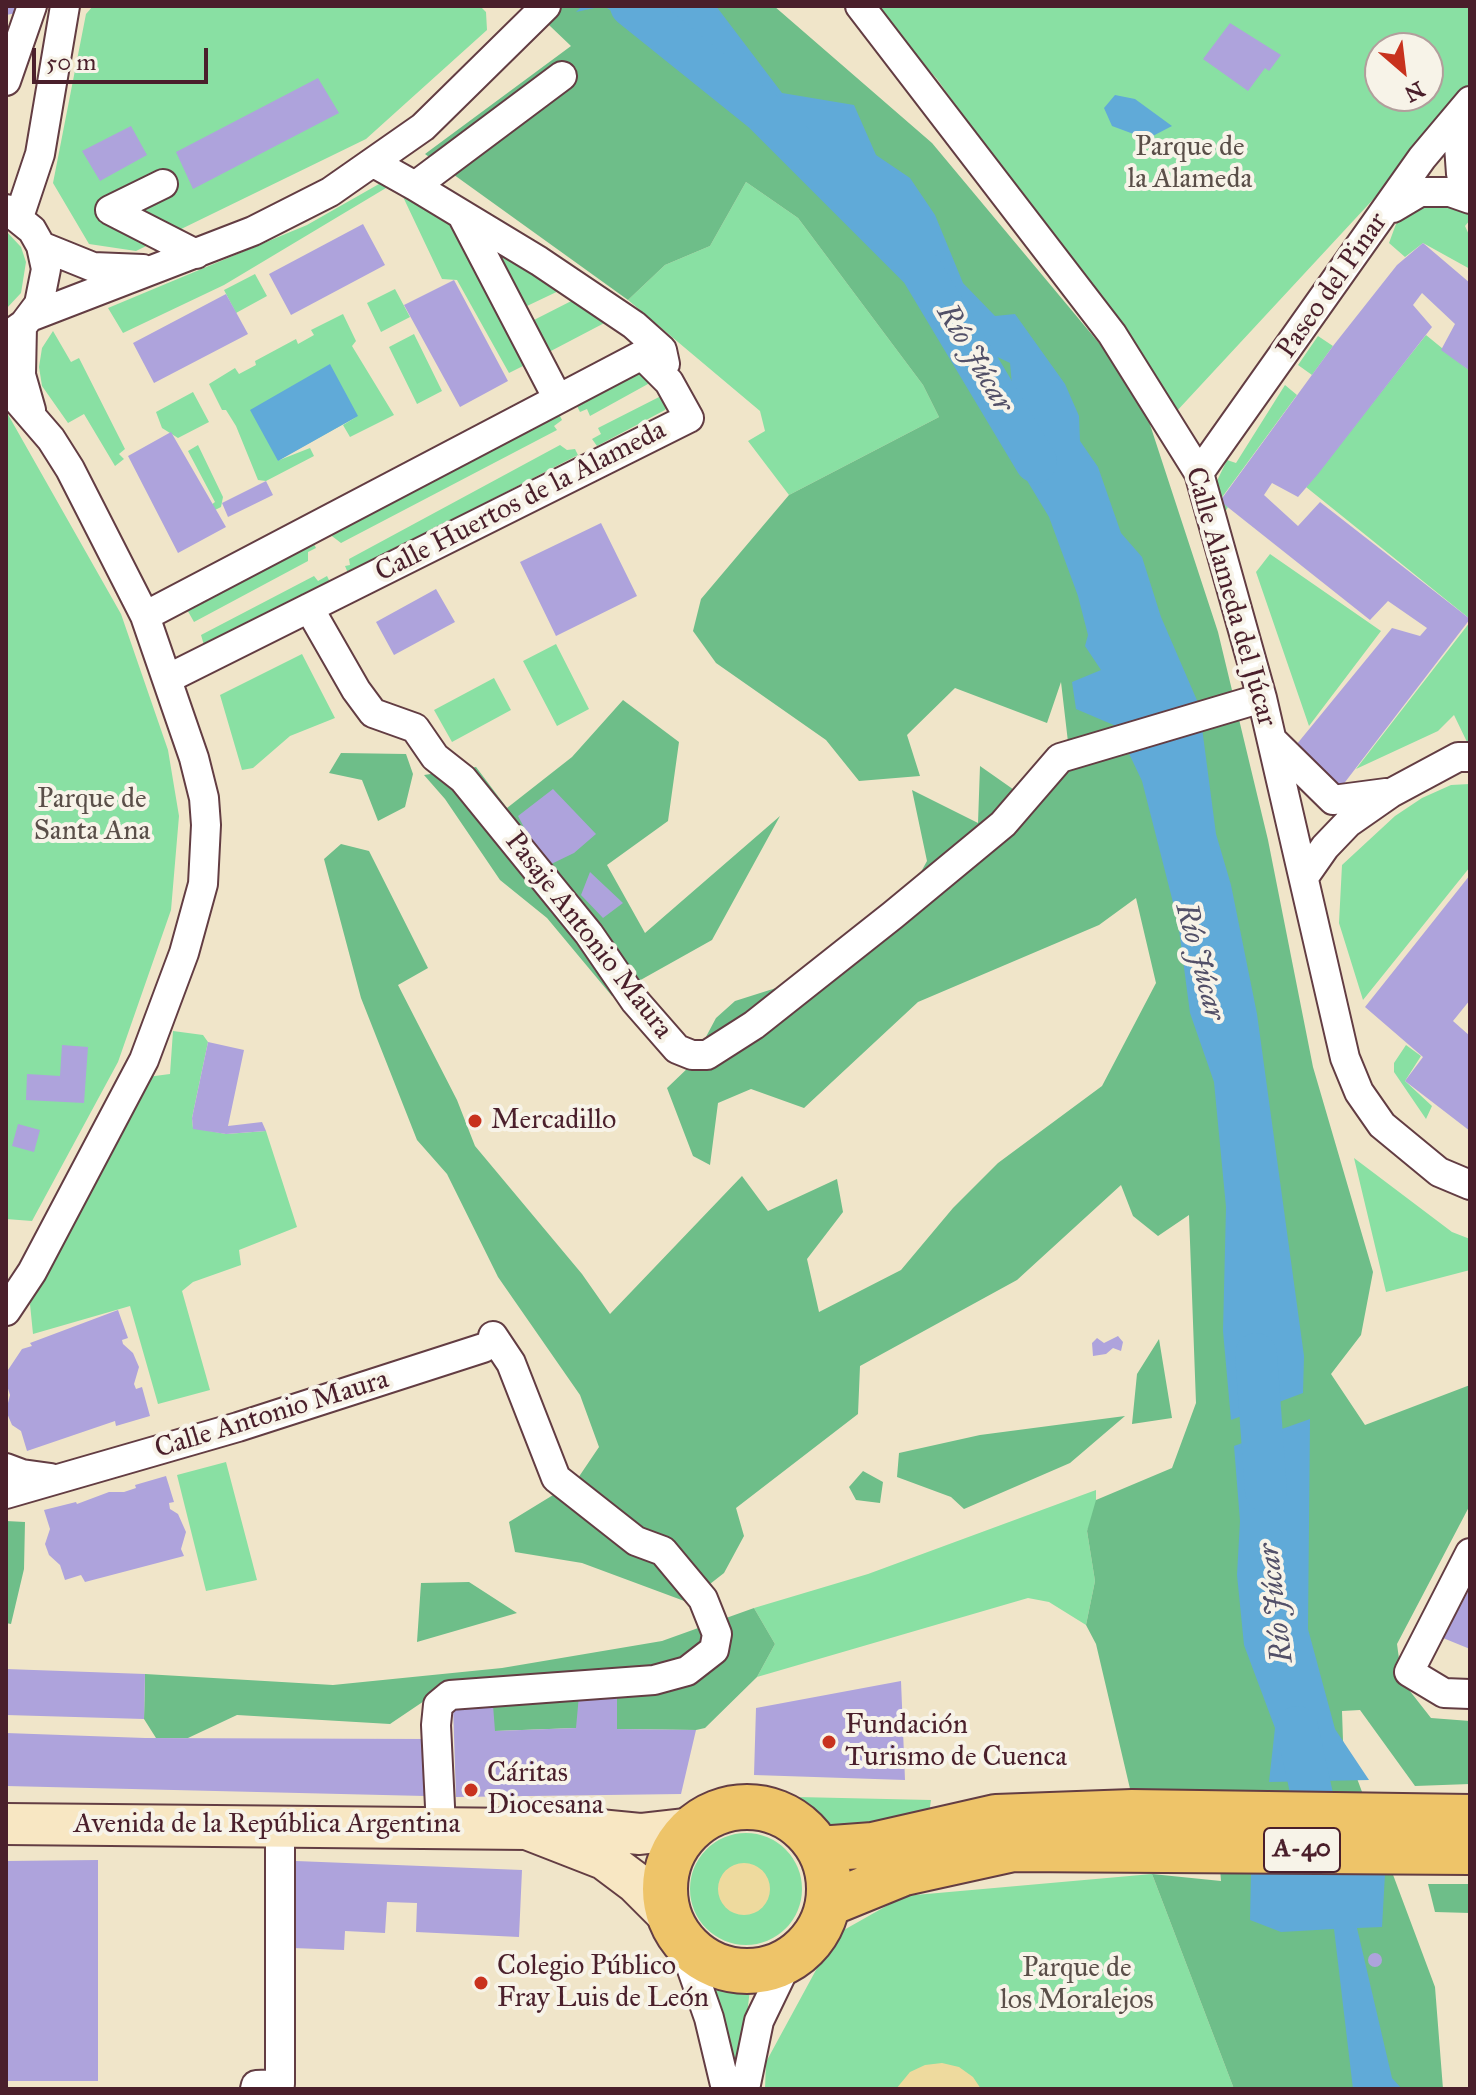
<!DOCTYPE html>
<meta charset="utf-8">
<style>
body{margin:0}
#map{position:relative;width:1476px;height:2095px;overflow:hidden;background:#f0e5c9;font-family:"IM FELL Great Primer",serif}
canvas{display:block}
.frame{position:absolute;inset:0;border:8px solid #4a1f2b;pointer-events:none}
.north{position:absolute;left:1364px;top:32px;width:80px;height:80px;box-sizing:border-box;background:#f7f3e8;border:2px solid #b29e9c;border-radius:50%;rotate:152deg;font-size:22px;font-weight:700;line-height:32px;text-align:center;color:#4a1f2b}
.north::after{content:'';display:block;margin:auto;width:28px;height:36px;background:#c8321e;clip-path:polygon(50% 0,100% 100%,50% 72%,0 100%)}
.scale{position:absolute;left:32px;top:48px;width:176px;height:36px;box-sizing:border-box;border:4px solid #4a1f2b;border-top:0;padding-left:10px;font-size:24px;line-height:28px;white-space:nowrap;color:#4a1f2b;-webkit-text-stroke:6px #f7f3e8;paint-order:stroke}
</style>
<div id="map">
<canvas width="1476" height="2095"></canvas>
<div class="frame"></div>
<div class="north">N</div>
<div class="scale">50 m</div>
</div>
<script>
const c = document.querySelector('canvas').getContext('2d');
c.lineJoin = 'round';
function paint(path, color) { c.fillStyle = color; c.fill(path, 'evenodd'); }
const toPath = rows => new Path2D(rows.map(r => 'M' + r).join(''));
function trace(path, color, width, dash) { c.strokeStyle = color; c.lineWidth = width; c.lineCap = dash ? 'butt' : 'round'; c.setLineDash(dash || []); c.stroke(path); }
function label(font, color, halo, rows, align = 'center') {
  c.font = font + ' "IM FELL Great Primer",serif'; c.lineWidth = 8; c.setLineDash([]); c.textBaseline = 'middle'; c.strokeStyle = halo; c.fillStyle = color; for (const [text, x, y, turn = 0] of rows) {
    c.save(); c.translate(x, y); c.rotate((+turn || 0) * Math.PI / 180); c.textAlign = isNaN(turn) ? turn : align; if (halo) c.strokeText(text, 0, 0); c.fillText(text, 0, 0); c.restore();
  }
}
paint(toPath([
 [93,6,480,6,486,12,487,30,366,139,136,251,89,244,53,183,86,14],
 [871,6,1470,6,1470,95,1175,413,937,79],
 [1380,48,1428,48,1428,96,1380,96],
 [393,176,459,222,533,361,509,373,457,280,442,279,396,182,224,285,123,333,108,308,307,225],
 [746,182,798,218,923,385,939,417,789,495,748,441,765,431,760,411,628,300,665,265,710,246],
 [1431,200,1470,210,1470,220,1465,226,1470,237,1470,269,1423,243,1405,257,1389,243,1396,224],
 [6,231,21,247,26,262,21,293,6,309],
 [489,238,567,287,527,306],
 [255,274,267,296,236,313,224,290],
 [395,289,410,317,381,332,367,303],
 [587,293,612,319,549,352,532,321],
 [343,314,356,341,352,346,394,415,350,437,343,425,358,416,277,461,310,448,314,456,266,481,258,480,236,426,226,410,222,410,209,384,235,368,239,374,256,365,255,361,296,339,298,344,314,335,311,330],
 [53,331,71,362,79,358,125,449,119,454,124,459,115,466,84,414,68,423,42,386,39,367,42,348],
 [414,334,442,391,417,404,389,347],
 [1426,335,1470,371,1470,619,1306,487],
 [1318,336,1333,346,1312,375,1298,365],
 [638,370,657,379,590,416,587,409,580,412,576,404],
 [1285,385,1297,395,1220,500,1228,507,1221,519,1215,485,1227,460,1236,463],
 [193,392,209,422,178,438,162,428,156,412],
 [665,394,669,403,665,410,597,446,592,439,601,434,598,428],
 [6,411,121,614,168,750,179,816,171,910,118,1062,32,1221,6,1219],
 [558,412,562,420,554,426,557,430,341,543,328,533],
 [198,445,223,497,221,507,215,510,211,505,215,502,188,451],
 [560,445,567,450,575,449,578,455,348,573,345,566,350,565,349,559],
 [311,538,316,548,308,552,308,561,194,622,185,606],
 [1270,554,1381,631,1309,726,1256,572],
 [314,576,318,581,327,576,332,586,206,652,201,635],
 [1470,622,1470,741,1467,742,1454,715,1438,731,1356,769],
 [556,644,589,709,557,726,523,661],
 [302,654,335,718,290,736,253,768,242,770,220,695],
 [494,678,511,710,452,742,434,710],
 [1470,784,1470,867,1363,1000,1339,923,1342,865,1395,816,1422,798,1451,785],
 [173,1031,203,1035,208,1042,192,1118,193,1128,226,1134,266,1131,297,1227,239,1250,241,1265,193,1282,182,1291,210,1390,158,1404,130,1306,33,1334,30,1304,147,1077,170,1074],
 [1406,1045,1421,1056,1405,1081,1432,1106,1426,1119,1394,1072,1394,1063],
 [1354,1158,1452,1232,1470,1239,1470,1270,1386,1292],
 [226,1462,257,1580,206,1591,177,1475],
 [1096,1490,1096,1511,1087,1531,1095,1581,1086,1625,1049,1602,1028,1598,757,1677,775,1644,754,1608,868,1574],
 [797,1797,931,1800,929,1814,891,1823,833,1828,815,1818],
 '690 1889a56 56 0 1 1 112 0a56 56 0 1 1-112 0Z',
 [1152,1874,1234,2089,765,2089,766,2062,835,1935,904,1896],
 [712,1983,750,1989,742,2058,736,2069]
]), '#89e0a3');
paint(toPath([
 [529,6,774,6,932,143,1139,391,1218,632,1268,840,1313,1067,1373,1272,1361,1335,1331,1374,1365,1425,1470,1385,1470,1505,1397,1644,1402,1681,1431,1718,1470,1721,1470,1784,1415,1786,1360,1710,1342,1711,1343,1741,1435,1987,1443,2089,1234,2089,1152,1874,1221,1881,1214,1794,1131,1793,1096,1644,1086,1625,1095,1581,1087,1531,1096,1500,1172,1468,1196,1403,1189,1215,1158,1236,1133,1216,1121,1185,1017,1280,860,1366,858,1414,736,1508,744,1536,724,1573,687,1602,582,1563,515,1552,509,1522,576,1481,599,1447,580,1395,498,1277,447,1174,417,1140,361,998,324,859,341,844,369,851,428,968,398,985,457,1100,475,1146,582,1274,610,1314,742,1176,768,1211,837,1179,843,1212,807,1259,819,1312,901,1270,953,1208,998,1163,1102,1086,1156,983,1136,898,1099,925,918,1002,804,1108,751,1089,718,1103,710,1165,693,1156,667,1088,691,1065,716,1018,735,1001,776,988,888,932,927,861,912,790,978,823,980,766,1027,799,1068,742,1061,682,1047,723,955,688,907,735,920,776,859,781,826,740,716,663,693,631,701,599,789,495,939,417,923,385,798,218,746,182,710,246,665,265,628,300,425,154,571,46],
 [623,700,679,742,668,821,607,865,645,933,780,816,712,940,612,996,547,918,500,880,445,799,424,775,476,767,507,808,572,757],
 [341,753,406,754,413,774,405,807,378,821,362,780,329,773],
 [1159,1339,1172,1418,1132,1424,1137,1374],
 [1125,1416,1070,1463,964,1509,951,1497,897,1477,899,1453,980,1435],
 [863,1471,883,1482,880,1503,856,1500,849,1487],
 [6,1521,25,1522,24,1569,11,1624,6,1623],
 [469,1582,517,1613,417,1642,421,1583],
 [754,1608,775,1644,757,1677,705,1728,696,1730,617,1729,617,1696,576,1728,495,1731,433,1695,390,1724,237,1715,188,1738,156,1738,144,1719,145,1674,333,1685,502,1668,662,1641],
 [1428,1884,1470,1884,1470,1913,1435,1912]
]), '#6ebe89');
paint(toPath([
 '718 1889a26 26 0 1 1 52 0a26 26 0 1 1-52 0Z',
 [942,2063,959,2067,973,2077,981,2089,896,2089,910,2072,925,2065]
]), '#eeda9e');
paint(toPath([
 [582,6,716,6,782,93,854,105,876,155,910,178,935,215,963,283,995,316,1015,314,1065,384,1079,416,1080,441,1098,467,1121,533,1142,557,1161,617,1199,705,1216,834,1231,885,1257,1014,1304,1356,1303,1393,1231,1420,1223,1331,1226,1207,1214,1082,1190,1013,1178,922,1142,781,1116,726,1076,709,1072,682,1101,670,1085,646,1088,635,1078,596,1049,517,1008,449,1004,425,1013,396,1010,363,947,333,913,292,891,248,897,236,861,223,809,177,821,155,780,152,690,75,706,71,703,47,667,49,604,6,576,12],
 [1115,95,1135,99,1172,126,1147,139,1112,126,1104,108],
 [330,364,358,416,278,461,250,410],
 [1310,1419,1308,1629,1335,1729,1369,1780,1269,1782,1275,1728,1244,1645,1237,1575,1240,1521,1234,1446],
 [1251,1873,1385,1874,1382,1927,1357,1928,1392,2078,1402,2089,1353,2089,1334,1929,1281,1932,1250,1920]
]), '#60aad8');
trace(toPath([
 [631,6,763,112,921,270,1036,462],
 [1256,1354,1266,1491],
 [1297,1727,1324,1850]
]), '#60aad8', 42);
paint(toPath([
 [6,6,15,6,17,13,6,15],
 [1230,23,1281,55,1269,71,1265,68,1248,91,1203,59],
 [318,78,339,113,193,189,176,152],
 [131,126,147,155,100,181,82,151],
 [363,224,385,265,291,315,269,274],
 [1423,243,1470,283,1470,371,1441,350,1455,324,1422,293,1413,305,1432,327,1318,474,1298,497,1272,483,1264,495,1298,526,1320,502,1470,619,1339,790,1292,750,1392,628,1420,636,1427,628,1388,601,1370,620,1220,501,1333,346,1397,265],
 [454,280,508,381,460,407,404,305],
 [226,294,248,334,154,383,133,343],
 [171,432,226,527,178,553,128,456],
 [266,481,273,495,228,517,222,503],
 [601,523,637,596,556,636,520,562],
 [436,589,455,622,394,655,376,622],
 [553,789,596,834,574,853,545,867,518,816],
 [590,872,623,903,603,918,581,895],
 [1470,875,1470,1000,1453,1021,1470,1036,1470,1131,1405,1081,1423,1057,1365,1007],
 [208,1042,244,1050,228,1126,262,1122,266,1131,226,1134,193,1129,192,1118],
 [62,1045,88,1047,84,1103,26,1100,27,1074,60,1076],
 [18,1124,40,1130,34,1152,12,1146],
 [118,1310,128,1338,122,1340,123,1344,133,1353,139,1367,134,1384,136,1389,142,1387,150,1416,116,1426,115,1421,27,1451,21,1431,12,1425,6,1411,10,1395,6,1382,8,1370,22,1349,32,1346,30,1343],
 [1118,1336,1123,1342,1121,1351,1113,1348,1106,1354,1093,1356,1092,1343,1097,1338,1104,1343],
 [166,1476,174,1502,169,1503,170,1509,178,1514,186,1532,181,1549,184,1556,85,1582,81,1575,65,1580,60,1565,49,1555,45,1544,50,1529,44,1510,76,1502,77,1504,109,1492,124,1492,136,1488,135,1485],
 [1470,1588,1470,1649,1443,1638],
 [6,1669,145,1674,144,1719,6,1715],
 [901,1681,905,1780,754,1775,756,1708],
 [579,1695,617,1696,617,1729,696,1730,681,1794,456,1797,453,1706,493,1705,495,1731,576,1728],
 [6,1733,145,1738,428,1739,425,1796,6,1786],
 [98,1860,98,2081,6,2081,6,1861],
 [296,1861,522,1870,519,1937,416,1932,417,1903,387,1902,385,1933,345,1931,344,1950,293,1948],
 '1368 1960a7 7 0 1 1 14 0a7 7 0 1 1-14 0Z'
]), '#aea3dc');
const street = toPath([
 [860,6,1112,334,1199,473,1262,698,1345,1058,1359,1092,1382,1125,1439,1172,1470,1185],
 [6,81,32,6],
 [1457,117,1461,174,1470,186],
 [374,163,415,186,562,76],
 [163,184,110,210,196,254],
 [415,186,539,261,634,325,662,350,665,364],
 [1393,208,1420,192,1450,192,1470,199],
 [19,217,40,154,65,6],
 [463,217,558,399],
 [41,246,93,267,143,269],
 [30,317,253,231,330,192,423,127,546,6],
 [22,326,21,375,31,410],
 [6,337,24,324,39,304,46,269,41,246,32,230,6,209],
 [6,387,51,439,70,469,145,616,194,758,204,798,206,825,203,884,184,953,144,1060,32,1272,6,1311],
 [1199,473,1422,158,1470,101],
 [309,608,356,690,373,713,415,728,435,757,463,779,589,934,635,1001,677,1049,692,1055,707,1055,754,1025,893,915,1003,824,1060,758,1262,698],
 [145,616,642,355,669,382,689,418,167,679],
 [1272,740,1333,800,1386,793],
 [1304,877,1325,847,1348,823,1391,793,1458,757,1470,757],
 [6,1468,22,1474,51,1478],
 [6,1494,238,1427,483,1348],
 [1470,1553,1409,1672,1444,1693,1470,1694],
 [441,1827,436,1725,438,1705,450,1695,654,1680,687,1671,714,1650,717,1634,703,1599,663,1551,636,1541,556,1478,511,1363,493,1336],
 [682,1941,709,2018,726,2089],
 [255,2089,256,2085,280,2084,280,1826],
 [745,2089,759,2021,788,1961]
]);
const secondary = toPath([
 [6,1824,527,1829,604,1859,636,1883,669,1916],
 [558,1826,640,1834,693,1828]
]);
const primary = toPath([
 '665 1889a82 82 0 1 1 164 0a82 82 0 1 1-164 0Z',
 [819,1849,873,1845,996,1817,1132,1812,1470,1817],
 [828,1904,904,1873,1013,1849,1470,1852]
]);
trace(street, '#633d43', 32);
trace(secondary, '#633d43', 44);
trace(primary, '#633d43', 48);
trace(street, '#fff', 28);
trace(secondary, '#f8e7c3', 40);
trace(primary, '#eec469', 44);
for (const [x, y, r, color] of [
 [475,1121,8,"#c8321e"],
 [829,1742,8,"#c8321e"],
 [471,1790,8,"#c8321e"],
 [481,1983,8,"#c8321e"]
]) { const dot = new Path2D(); dot.arc(x, y, r, 0, 2 * Math.PI); c.fillStyle = color; c.fill(dot); trace(dot, '#f7f3e8', 3); }
for (const [x, y, w] of [
 [1302,1850,76]
]) { const box = new Path2D(); box.roundRect(x - w / 2, y - 22, w, 44, 6); c.fillStyle = '#f7f3e8'; c.fill(box); trace(box, '#4a1f2b', 2); }
label('bold 26px', '#4a1f2b', null, [
 ["A-40",1302,1850]
]);
label('28px', '#5a4f49', '#f7f3e8', [
 ["Parque de",1190,148],
 ["la Alameda",1190,180],
 ["Parque de",92,800],
 ["Santa Ana",92,832],
 ["Parque de",1077,1969],
 ["los Moralejos",1077,2001]
]);
label('28px', '#4a1f2b', '#f7f3e8', [
 ["Paseo del Pinar",1333,286,-55],
 ["Calle Huertos de la Alameda",521,502,-27],
 ["Calle Alameda del Júcar",1230,597,74],
 ["Pasaje Antonio Maura",588,936,52],
 ["Calle Antonio Maura",272,1415,-17],
 ["Avenida de la República Argentina",267,1825]
]);
label('28px', '#4a1f2b', '#f7f3e8', [
 ["Mercadillo",491,1121],
 ["Fundación",845,1726],
 ["Turismo de Cuenca",845,1758],
 ["Cáritas",487,1774],
 ["Diocesana",487,1806],
 ["Colegio Público",497,1967],
 ["Fray Luis de León",497,1999]
], 'left');
label('italic 30px', '#525068', '#f7f3e8', [
 ["Río Júcar",974,359,59],
 ["Río Júcar",1199,962,75],
 ["Río Júcar",1277,1603,-97]
]);
</script>
